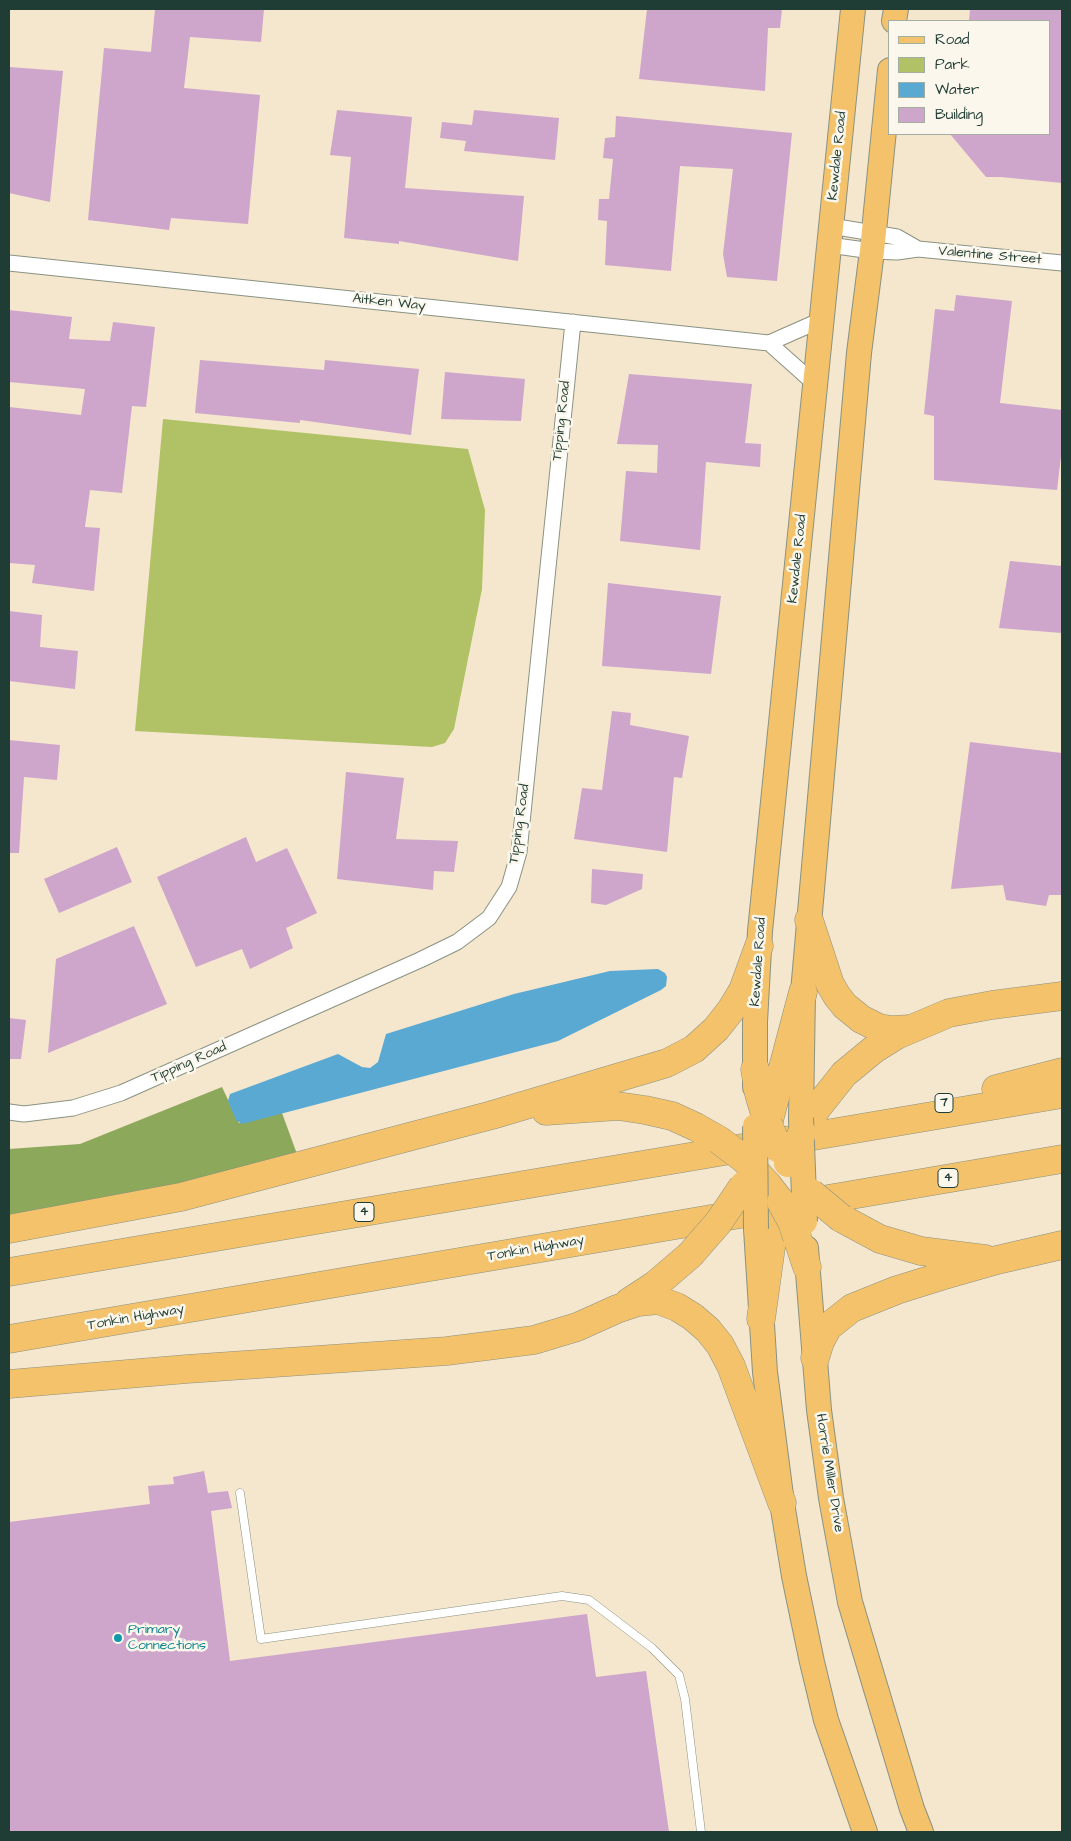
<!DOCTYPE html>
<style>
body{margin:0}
#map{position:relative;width:1071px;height:1841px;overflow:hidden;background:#f5e6ce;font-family:"Architects Daughter",sans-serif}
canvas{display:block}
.frame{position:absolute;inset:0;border:10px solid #1f3d34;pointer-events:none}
.legend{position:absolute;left:888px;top:20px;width:162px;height:115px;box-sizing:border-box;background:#fbf7ec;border:1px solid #a3ada2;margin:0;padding:6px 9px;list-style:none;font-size:15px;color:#1f3d34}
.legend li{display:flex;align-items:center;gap:10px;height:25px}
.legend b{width:25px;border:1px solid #a3ada2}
</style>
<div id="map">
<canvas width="1071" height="1841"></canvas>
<div class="frame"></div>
<ul class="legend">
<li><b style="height:6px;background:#f3c26a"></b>Road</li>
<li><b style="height:14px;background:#b0c265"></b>Park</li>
<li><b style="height:14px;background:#59a9d3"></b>Water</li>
<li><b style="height:14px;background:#cea5cb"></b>Building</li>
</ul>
</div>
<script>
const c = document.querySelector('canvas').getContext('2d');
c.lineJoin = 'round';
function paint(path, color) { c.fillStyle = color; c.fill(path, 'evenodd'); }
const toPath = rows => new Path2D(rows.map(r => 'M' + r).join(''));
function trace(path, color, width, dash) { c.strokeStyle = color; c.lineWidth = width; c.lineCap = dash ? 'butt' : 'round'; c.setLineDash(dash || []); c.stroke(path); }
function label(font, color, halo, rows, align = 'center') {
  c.font = font + ' "Architects Daughter",sans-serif'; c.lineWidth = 5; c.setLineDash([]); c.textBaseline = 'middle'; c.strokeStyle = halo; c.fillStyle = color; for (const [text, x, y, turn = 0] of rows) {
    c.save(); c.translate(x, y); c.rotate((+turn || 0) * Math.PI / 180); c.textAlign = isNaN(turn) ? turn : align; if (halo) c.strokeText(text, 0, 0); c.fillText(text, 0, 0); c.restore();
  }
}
paint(toPath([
 [163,419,468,449,485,510,482,589,454,729,445,743,432,747,135,731]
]), '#b0c265');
paint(toPath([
 [222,1087,239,1123,282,1113,297,1154,169,1189,9,1219,9,1149,80,1144]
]), '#8ca85a');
paint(toPath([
 [658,969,665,973,667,977,666,986,661,990,558,1041,242,1124,236,1120,228,1101,230,1094,338,1054,362,1067,370,1068,378,1062,386,1034,514,994,610,971]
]), '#59a9d3');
paint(toPath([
 [155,9,264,9,261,42,190,37,184,88,260,95,248,224,171,218,169,230,88,220,104,48,151,52],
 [647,9,782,9,780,28,768,28,765,91,639,79],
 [970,9,1062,9,1062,183,1001,177,986,177,950,134,1050,134,1050,21,969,21],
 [9,67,63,71,50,202,9,193],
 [337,110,412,117,405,188,524,196,518,261,399,241,399,244,344,238,351,157,330,155],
 [474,110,559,118,555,160,464,151,466,141,440,138,442,122,472,125],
 [616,116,792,133,777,281,727,277,723,254,733,169,680,166,671,271,605,265,607,221,598,220,599,199,609,199,613,159,603,158,605,138,615,137],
 [956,295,1012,301,1000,403,1062,410,1062,447,1057,490,934,480,934,416,924,414,935,309,954,311],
 [9,310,72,317,69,339,110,341,113,322,155,327,146,407,132,406,122,493,90,490,85,527,100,528,94,591,32,583,35,565,9,563,9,407,81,415,85,389,9,382],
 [200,360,324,370,325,360,419,369,411,435,300,420,300,423,195,413],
 [445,372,525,379,521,421,441,419],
 [629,374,752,384,745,443,761,444,760,467,706,462,700,550,620,541,626,471,657,473,658,445,617,444],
 [1010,561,1062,566,1062,633,999,628],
 [608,583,721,596,711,674,602,666],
 [9,611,42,615,40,647,78,651,75,689,9,681],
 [612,711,631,713,630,725,689,736,682,778,674,777,667,852,574,839,582,788,602,790],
 [9,740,60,745,57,780,24,777,19,853,9,853],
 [970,742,1062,753,1062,895,1049,895,1046,906,1006,900,1003,885,951,889],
 [346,772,404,778,396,839,458,841,454,872,434,871,433,890,337,879],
 [246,837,256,862,287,848,317,913,286,928,293,948,250,969,242,949,196,967,157,877],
 [117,847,132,882,59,913,44,879],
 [592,869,643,874,642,889,606,905,591,903],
 [134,926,167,1004,48,1053,56,959],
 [9,1018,26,1020,21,1059,9,1059],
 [204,1471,208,1493,228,1491,232,1508,211,1511,230,1661,587,1614,596,1677,646,1671,669,1832,9,1832,9,1522,150,1504,148,1486,174,1484,173,1477]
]), '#cea5cb');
const service = toPath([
 [240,1493,261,1639,562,1596,589,1600,652,1648,679,1675,685,1699,701,1832]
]);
const minor = toPath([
 [831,226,897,237,918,249],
 [829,245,872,251,897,252,918,249,1062,263],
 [9,263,769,343,821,320],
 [769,343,816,385],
 [9,1112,24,1114,73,1108,121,1093,420,960,457,942,489,918,509,887,519,852,573,322]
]);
const primary = toPath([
 [894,21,896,9],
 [755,1087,755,1022,760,931,853,9],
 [801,1118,803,992,859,353,872,251,890,70],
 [756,1229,765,1372,782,1503,794,1576,812,1662,826,1720,865,1832],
 [806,1248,819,1410,831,1498,850,1602,912,1809,921,1832]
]);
const motorway = toPath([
 [809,920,830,984,837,996,845,1006,861,1019,879,1028,893,1030,909,1029],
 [755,1069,759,1094,768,1124],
 [996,1089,1062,1072],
 [546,1111,618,1106,645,1110,672,1116,696,1127,719,1140],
 [768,1124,803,992],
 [802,1133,817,1108,844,1074,873,1050,897,1035,949,1013,992,1005,1062,996],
 [744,1159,767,1184,781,1202],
 [841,1218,880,1239,921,1251,985,1259],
 [9,1229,181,1197,492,1115,667,1063,694,1049,716,1029,731,1010,743,990,759,946],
 [797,1237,807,1267],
 [9,1272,1062,1094],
 [629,1302,655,1285,690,1255],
 [761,1319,776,1211],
 [9,1339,1062,1159],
 [815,1358,820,1342,828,1327,852,1308,897,1290,945,1275,997,1260,1062,1245],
 [9,1384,187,1369,447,1351,534,1340,577,1327,617,1309,638,1302,658,1300,677,1307,693,1317,708,1330,720,1345,731,1366,782,1503]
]);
trace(service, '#8a9281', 9);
trace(minor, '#8a9281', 17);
trace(primary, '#8a9281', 26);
trace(motorway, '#8a9281', 29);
trace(service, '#fff', 8);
trace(minor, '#fff', 15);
trace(primary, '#f3c26a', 24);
trace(motorway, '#f3c26a', 28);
const primaryBridge = toPath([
 [801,1118,805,1222],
 [755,1126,756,1229]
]);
const motorwayBridge = toPath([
 [768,1124,778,1148],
 [719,1140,744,1159],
 [788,1163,802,1133],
 [811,1193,841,1218],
 [781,1202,792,1222,797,1237],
 [690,1255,718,1223,743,1186]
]);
trace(primaryBridge, '#8a9281', 26, []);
trace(motorwayBridge, '#8a9281', 29, []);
trace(primaryBridge, '#f3c26a', 24);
trace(motorwayBridge, '#f3c26a', 28);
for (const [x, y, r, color] of [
 [118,1638,5,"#0f9aa8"]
]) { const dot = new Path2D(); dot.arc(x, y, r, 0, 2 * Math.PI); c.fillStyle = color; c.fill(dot); trace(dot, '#fbf7ec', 2); }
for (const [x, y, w] of [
 [944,1103,18],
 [948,1178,20],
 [364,1212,20]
]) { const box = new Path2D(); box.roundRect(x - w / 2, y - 9.5, w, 19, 4); c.fillStyle = '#fbf7ec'; c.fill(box); trace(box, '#1f3d34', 1); }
label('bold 12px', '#1f3d34', null, [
 ["7",944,1103],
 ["4",948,1178],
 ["4",364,1212]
]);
label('14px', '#1f3d34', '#fbf7ec', [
 ["Kewdale Road",838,156,-84],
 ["Valentine Street",990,256,5],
 ["Aitken Way",389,303,6],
 ["Tipping Road",562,421,-84],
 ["Kewdale Road",798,559,-84],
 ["Tipping Road",520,824,-82],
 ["Kewdale Road",759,962,-86],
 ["Tipping Road",189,1063,-24],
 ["Tonkin Highway",536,1249,-10],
 ["Tonkin Highway",136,1318,-10],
 ["Horrie Miller Drive",829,1473,81]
]);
label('14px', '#0d838f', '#fbf7ec', [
 ["Primary",128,1630],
 ["Connections",128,1646]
], 'left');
</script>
